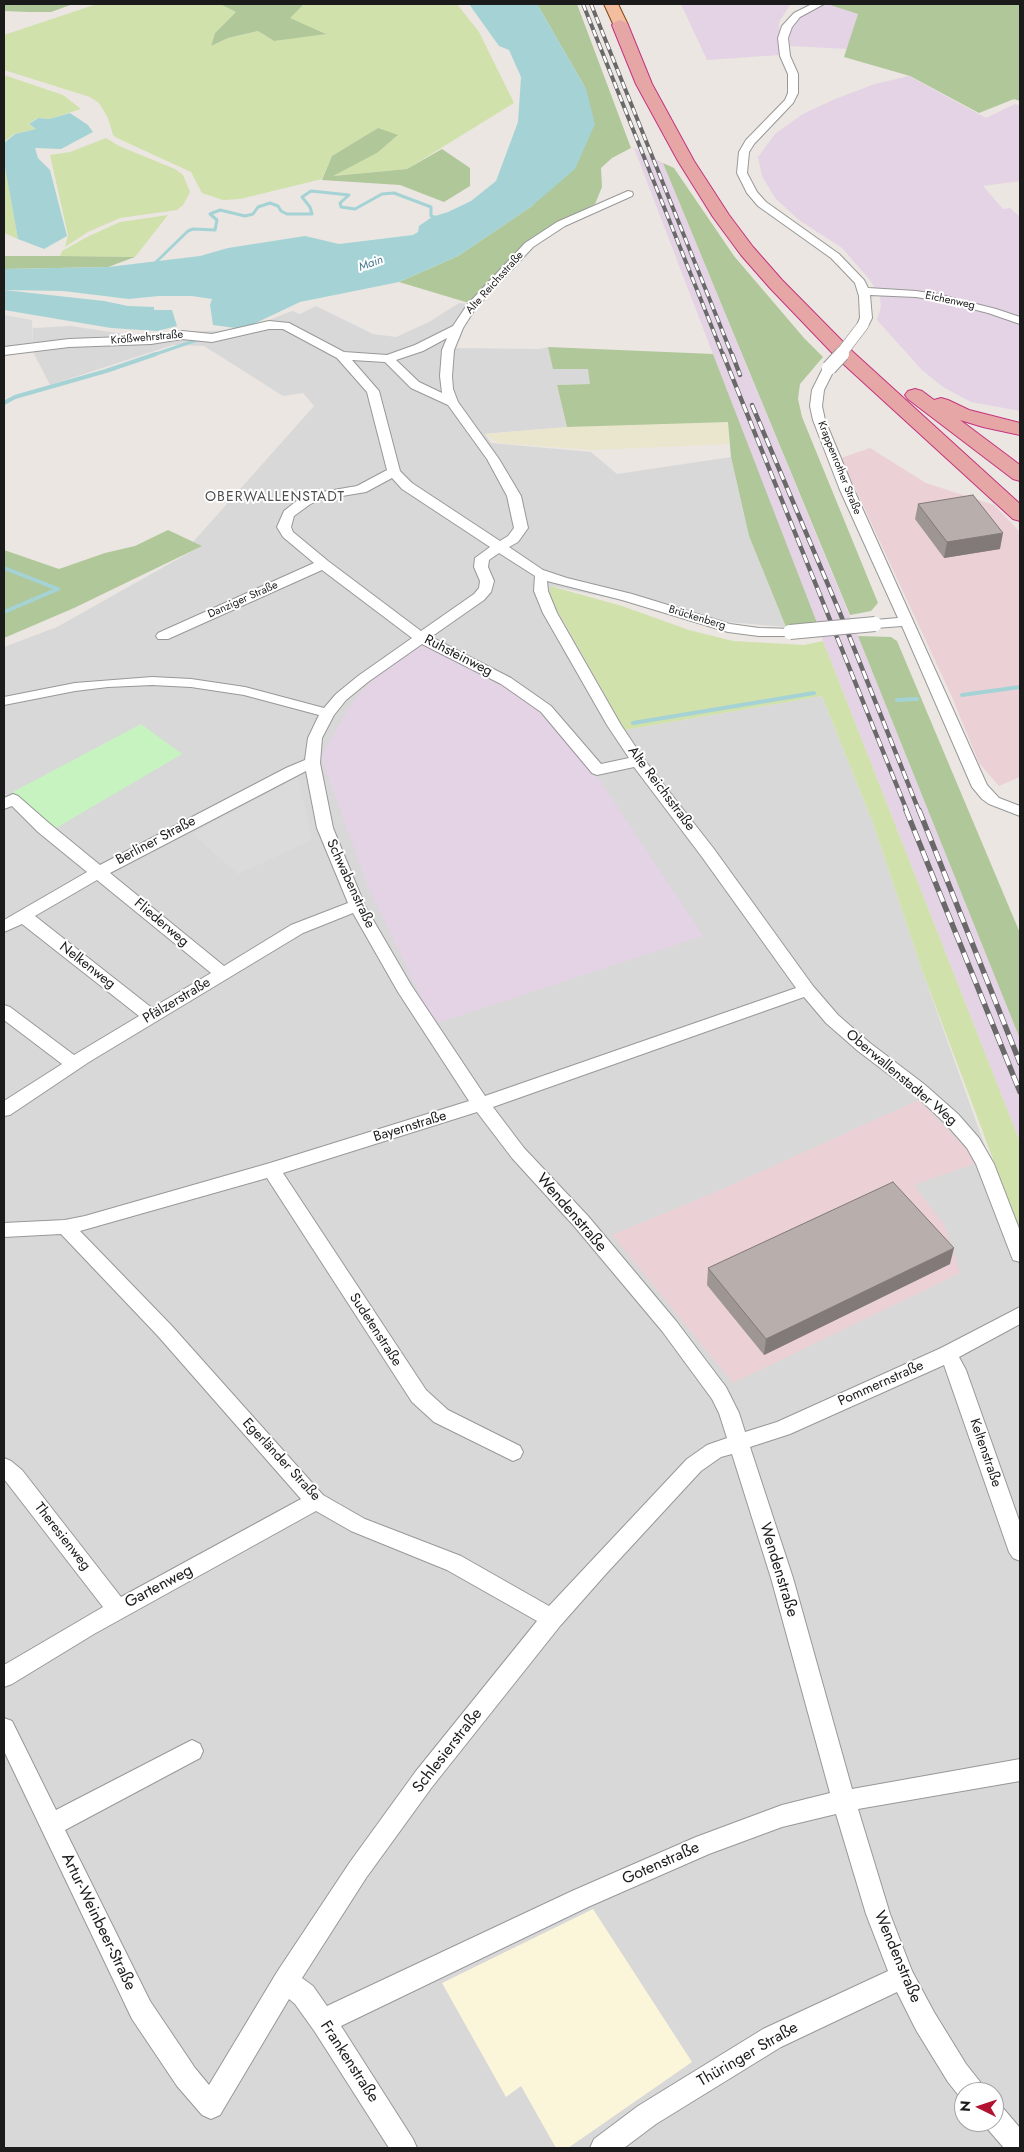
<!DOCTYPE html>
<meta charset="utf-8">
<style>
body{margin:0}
#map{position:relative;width:1024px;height:2152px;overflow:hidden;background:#ebe6e1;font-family:Jost,sans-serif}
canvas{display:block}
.frame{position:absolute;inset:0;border:5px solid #1b1b1b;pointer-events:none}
.north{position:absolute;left:954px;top:2082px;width:50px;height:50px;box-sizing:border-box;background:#fff;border:1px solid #a4a4a4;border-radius:50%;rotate:274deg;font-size:14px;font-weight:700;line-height:20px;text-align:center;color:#1b1b1b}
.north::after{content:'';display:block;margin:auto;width:18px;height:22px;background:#b21331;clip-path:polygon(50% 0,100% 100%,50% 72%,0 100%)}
</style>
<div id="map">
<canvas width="1024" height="2152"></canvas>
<div class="frame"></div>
<div class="north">N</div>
</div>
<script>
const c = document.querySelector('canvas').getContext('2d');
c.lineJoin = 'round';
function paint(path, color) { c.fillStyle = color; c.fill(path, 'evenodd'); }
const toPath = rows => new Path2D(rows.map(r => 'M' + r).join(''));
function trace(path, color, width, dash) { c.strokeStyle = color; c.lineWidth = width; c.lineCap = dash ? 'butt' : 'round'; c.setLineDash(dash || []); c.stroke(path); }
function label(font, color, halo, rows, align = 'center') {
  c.font = font + ' Jost,sans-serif'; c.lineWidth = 4; c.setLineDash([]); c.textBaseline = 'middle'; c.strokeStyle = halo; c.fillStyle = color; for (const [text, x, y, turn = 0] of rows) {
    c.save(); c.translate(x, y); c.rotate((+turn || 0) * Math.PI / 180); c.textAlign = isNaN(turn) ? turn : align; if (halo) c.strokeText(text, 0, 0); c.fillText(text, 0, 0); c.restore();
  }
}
paint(toPath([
 [459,303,468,304,456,348,539,349,548,347,554,369,588,368,591,384,557,385,567,427,485,434,491,443,591,452,617,474,731,457,749,536,786,627,727,622,551,586,550,598,625,730,822,696,873,823,922,970,1020,1244,1020,2148,4,2148,4,647,57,627,201,546,193,542,314,406,303,393,283,396,204,346,173,345,50,385,33,352,33,328,71,326,117,333,159,335,173,332,243,330,292,311,300,314,316,306,373,334,396,337,429,322],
 [964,2092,994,2092,994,2122,964,2122]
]), '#d9d8d8');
paint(toPath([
 [870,448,926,483,994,505,1020,532,1020,777,999,786,979,763,952,697,841,458],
 [919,1100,979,1162,914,1185,944,1224,960,1273,733,1383,612,1235,711,1194]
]), '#ebd1d5');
paint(toPath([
 [681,4,790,5,779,22,780,55,707,60],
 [828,4,858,14,847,49,790,46,789,31,794,21,803,14],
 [909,76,986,118,1015,104,1020,105,1020,181,983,186,1003,209,1010,208,1020,217,1020,411,971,402,943,387,922,370,877,320,881,307,880,297,870,280,842,248,799,220,775,198,762,176,758,157,775,134,803,114,835,99,875,84],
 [634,148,663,163,858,636,1020,1039,1020,1142,823,641],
 [422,644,506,685,535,705,589,764,703,936,434,1024,369,889,321,757,352,703,374,677]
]), '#e4d3e4');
paint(toPath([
 [593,1909,692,2062,568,2148,556,2148,521,2086,506,2097,442,1983]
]), '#fbf5da');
paint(toPath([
 [728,421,730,444,592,450,499,443,484,434,567,427]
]), '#e9e6cd');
paint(toPath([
 [97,4,220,4,236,12,215,33,211,46,228,38,258,31,274,41,324,33,289,18,304,4,457,4,479,32,514,103,407,169,332,176,377,153,397,136,378,128,332,156,322,179,240,199,223,200,202,193,191,172,117,138,113,135,108,118,99,103,90,97,4,70,4,35],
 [4,75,63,95,81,109,49,119,37,118,28,124,36,129,14,134,4,142],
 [106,138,119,146,175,169,183,175,190,192,183,205,177,210,120,218,88,232,65,247,68,235,50,155,70,152],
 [4,162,18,239,4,233],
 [168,215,135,257,60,256,62,251,87,237,120,222],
 [550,586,622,606,689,630,733,641,804,645,823,641,1020,1142,1020,1231,922,970,873,823,822,696,625,730,550,598]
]), '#d0e1ab');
paint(toPath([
 [4,4,73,4,51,12,29,12,4,11],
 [220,4,304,4,290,18,326,34,274,41,258,31,228,38,211,46,215,33,236,12],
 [537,4,577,4,631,148,612,158,601,168,602,187,595,204,540,233,507,263,469,303,399,282,458,256,532,206,586,89],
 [827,4,1020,4,1020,101,1014,99,979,113,910,76,844,57,858,14],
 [378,128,398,135,377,153,333,176,407,169,442,149,470,168,470,186,444,202,400,185,322,180,332,156],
 [663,163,674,168,734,256,804,338,823,357,800,384,798,399,802,417,878,603,871,611,850,615],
 [4,256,60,256,135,257,108,267,4,269],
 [548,347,713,354,817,623,786,627,749,536,731,457,728,422,567,427,557,385,590,384,588,369,553,369],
 [168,530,202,546,74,608,4,638,4,550,59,569,105,553,135,546],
 [858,636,891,637,897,641,1020,933,1020,1039]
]), '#afc799');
paint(toPath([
 [141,724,182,754,56,828,13,792]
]), '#c6f3c0');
paint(toPath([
 [4,315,32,320,33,346,4,350],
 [298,777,312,840,238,874,192,834]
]), '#dbdbdb');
paint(toPath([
 [469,4,537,4,586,89,595,124,575,169,532,206,458,256,399,282,300,302,243,329,213,325,210,305,212,299,192,296,159,296,129,299,63,291,4,290,104,301,128,306,154,307,154,310,172,310,177,326,157,331,111,328,4,310,4,269,108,267,200,256,228,248,305,236,339,244,413,235,418,232,419,226,432,217,448,212,471,201,496,181,518,122,521,77,509,50,499,46],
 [70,113,88,125,93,132,61,149,35,148,38,158,50,170,67,236,44,249,18,239,4,162,4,143,15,134,36,129,29,124,38,118,49,119]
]), '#a5d3d5');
trace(toPath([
 [154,264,188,231,193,229,215,230,217,220,210,214,220,210,245,216,253,214,258,207,270,203,278,206,281,211,287,214,312,214,310,207,302,197,311,191,349,195,340,203,341,207,355,209,382,194,394,193,431,207,431,216,438,218],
 [153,355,197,340]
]), '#a5d3d5', 3);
trace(toPath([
 [4,403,15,397,106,371,156,354],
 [4,568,58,589,4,612],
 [962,695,1020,687],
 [897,700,917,699],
 [633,723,814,693]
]), '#a5d3d5', 4);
const minor = toPath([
 [812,4,824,4,800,17,792,27,788,38,790,56,798,74,798,93,793,103,754,144,749,152,747,173,757,192,766,202,839,254,864,280,868,288,916,291,941,295,996,309,1020,317,1020,324,988,313,941,301,916,297,870,295,872,318,867,328,859,328,857,325,860,318,859,296,855,283,831,258,758,206,747,193,737,173,739,152,746,140,785,100,788,93,788,74,780,56,778,38,782,26,794,13,812,4],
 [628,191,632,192,633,194,632,196,565,226,533,247,475,309,463,328,454,350,452,376,453,389,458,402,499,459,521,496,528,528,518,542,509,547,543,570,567,578,632,594,730,624,759,628,795,629,797,632,795,635,790,636,759,636,728,632,622,600,547,581,548,591,557,613,621,725,643,758,714,849,813,986,838,1015,870,1043,924,1084,958,1114,979,1138,994,1164,1020,1231,1020,1262,1013,1260,1011,1255,976,1164,967,1148,946,1124,912,1092,858,1051,826,1023,804,997,493,1107,524,1148,588,1216,676,1321,726,1387,739,1413,745,1432,777,1422,941,1348,1020,1307,1020,1324,959,1357,966,1370,1020,1523,1020,1561,1013,1558,1009,1552,944,1365,790,1434,750,1447,793,1578,852,1789,1020,1759,1020,1781,858,1809,890,1914,912,1971,934,2012,966,2064,981,2083,985,2092,964,2092,963,2101,948,2082,916,2030,897,1992,781,2047,656,2124,624,2148,590,2148,594,2139,638,2106,763,2029,888,1971,866,1914,836,1814,782,1827,709,1854,588,1907,341,2026,413,2139,417,2148,389,2148,315,2032,295,2004,289,1999,220,2115,211,2119,202,2115,177,2086,132,2019,4,1751,4,1718,12,1721,56,1810,184,1744,192,1740,200,1744,203,1751,200,1758,65,1830,150,2001,195,2068,209,2085,277,1972,350,1862,416,1771,537,1621,447,1570,351,1531,316,1511,94,1634,12,1684,4,1687,4,1665,103,1607,4,1479,4,1458,11,1461,22,1470,121,1597,301,1499,157,1335,61,1234,4,1237,4,1223,65,1220,85,1216,270,1163,469,1101,398,992,353,913,303,933,89,1062,10,1115,4,1116,4,1101,62,1064,4,1020,4,1005,10,1007,74,1055,139,1016,22,924,4,932,4,920,87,872,38,832,12,806,4,809,4,798,13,794,18,796,50,824,100,865,286,768,305,760,308,738,319,715,244,695,191,687,152,685,108,687,75,691,4,705,4,697,75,683,152,677,191,679,245,687,324,708,336,694,358,676,412,638,322,570,168,639,158,639,156,636,158,633,314,563,283,537,277,527,284,511,299,499,310,494,357,486,387,470,367,392,337,358,283,329,269,329,212,342,182,339,151,344,69,347,4,355,4,347,69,339,151,336,182,331,212,334,269,321,289,323,344,352,387,355,415,345,453,326,467,305,525,243,557,222,628,191],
 [447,338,442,350,440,376,442,393,419,382,396,360,423,351,447,338],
 [352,360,385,362,411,388,448,405,487,459,507,496,514,528,508,536,500,541,412,483,400,471,379,391,352,360],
 [392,478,402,489,490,547,475,558,474,567,480,581,479,588,474,594,421,631,328,561,293,532,291,527,294,516,309,505,318,500,366,492,392,478],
 [499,553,535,576,534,591,543,613,607,725,629,758,601,764,551,706,511,678,431,637,484,600,491,592,494,581,488,567,489,560,499,553],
 [422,644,501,684,541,712,592,773,597,775,634,767,702,857,796,988,485,1096,411,985,365,906,333,828,320,763,322,738,334,715,346,700,368,682,422,644],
 [306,771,317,828,348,903,291,925,224,966,110,873,306,771],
 [97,880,211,973,152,1008,35,916,97,880],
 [477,1112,512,1158,574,1226,662,1331,712,1399,719,1413,727,1438,707,1445,687,1459,549,1606,461,1556,365,1519,323,1495,171,1325,80,1231,267,1178,412,1402,434,1422,513,1461,520,1458,523,1452,520,1446,448,1410,426,1390,283,1173,477,1112],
 [732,1454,771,1578,830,1793,782,1805,696,1837,572,1891,327,2006,313,1986,302,1978,366,1878,432,1787,560,1626,605,1575,701,1471,721,1457,732,1454],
 [829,364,835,368,824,390,822,406,825,420,854,490,987,785,999,798,1020,806,1020,816,989,804,982,799,972,787,902,626,875,628,868,624,875,620,898,618,840,490,813,420,810,406,812,390,823,368,829,364],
 [994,2104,1003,2108,1020,2128,1020,2148,1004,2148,985,2126,983,2122,994,2122,994,2104]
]);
const primary = toPath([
 [604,4,618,4,628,25,625,28,615,28,604,4]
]);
const trunk = toPath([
 [620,20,625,22,628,25,652,84,694,161,729,215,753,247,782,280,853,352,1020,504,1020,521,1013,519,839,360,770,288,741,255,713,217,678,161,636,84,612,25,615,22,620,20],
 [915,389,922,391,934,400,941,398,948,400,969,410,1020,423,1020,435,983,427,960,420,1020,465,1020,481,1013,479,908,399,905,395,908,391,915,389]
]);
trace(minor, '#989898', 2);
trace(primary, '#83460e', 2);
trace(trunk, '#c33480', 2);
paint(minor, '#fff');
paint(primary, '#f2be9f');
paint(trunk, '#e7a6a6');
const railFar2 = toPath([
 [583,4,723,355],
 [591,4,732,355]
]);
const railFar1 = toPath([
 [723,354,907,811],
 [732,354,740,375],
 [752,405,840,613,919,811]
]);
const rail = toPath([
 [906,810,1020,1092],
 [919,810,1020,1063]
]);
trace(railFar2, '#696969', 4);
trace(railFar1, '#696969', 4.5);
trace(rail, '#696969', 5.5);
trace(railFar2, '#fff', 2.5, [7]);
trace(railFar1, '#fff', 3, [9]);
trace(rail, '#fff', 4, [11]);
const minorBridgeFar1 = toPath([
 [840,355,863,325]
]);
const minorBridge = toPath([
 [829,368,842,354],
 [790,632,875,624]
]);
trace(minorBridgeFar1, '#989898', 12, []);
trace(minorBridge, '#989898', 16, []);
trace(minorBridgeFar1, '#fff', 11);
trace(minorBridge, '#fff', 14);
paint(toPath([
 [918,504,1000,549,944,558,915,519],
 [950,1264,764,1355,707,1285,708,1268]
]), '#9e9693');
paint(toPath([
 [1003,533,1000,549,944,558,947,542],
 [954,1248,950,1264,764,1355,766,1339]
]), '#817a78');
const building = toPath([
 [973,495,1003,533,947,542,918,504,973,495],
 [893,1182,954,1248,766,1339,708,1268,893,1182]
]);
paint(building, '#b8aeab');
trace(building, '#817a78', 1);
label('11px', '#1b1b1b', '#fff', [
 ["Alte Reichsstraße",495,283,-48],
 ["Eichenweg",950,301,12],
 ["Krößwehrstraße",147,338,-5],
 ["Krappenrother Straße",839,468,68],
 ["Danziger Straße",243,600,-24],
 ["Brückenberg",697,618,17]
]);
label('italic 12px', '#4b7b92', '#fff', [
 ["Main",371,264,-20]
]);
c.letterSpacing = '1px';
label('14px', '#4e4e4e', '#fff', [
 ["OBERWALLENSTADT",275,498]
]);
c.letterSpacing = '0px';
label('14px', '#1b1b1b', '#fff', [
 ["Ruhsteinweg",458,656,27],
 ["Alte Reichsstraße",661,789,53],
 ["Berliner Straße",156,841,-28],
 ["Schwabenstraße",350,884,65],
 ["Fliederweg",161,923,40],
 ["Nelkenweg",87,966,38],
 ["Pfälzerstraße",177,1001,-31],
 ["Oberwallenstadter Weg",901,1078,40],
 ["Bayernstraße",410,1127,-17],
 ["Sudetenstraße",375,1330,57],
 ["Pommernstraße",881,1384,-24],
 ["Keltenstraße",985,1453,71],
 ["Egerländer Straße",281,1460,47],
 ["Theresienweg",62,1537,52]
]);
label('16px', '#1b1b1b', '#fff', [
 ["Wendenstraße",571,1213,49],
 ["Wendenstraße",778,1570,73],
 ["Gartenweg",159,1587,-28],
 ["Schlesierstraße",448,1751,-52],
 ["Gotenstraße",661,1864,-24],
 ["Artur-Weinbeer-Straße",98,1922,64],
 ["Wendenstraße",897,1957,67],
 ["Thüringer Straße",748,2055,-30],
 ["Frankenstraße",349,2062,57]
]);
</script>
